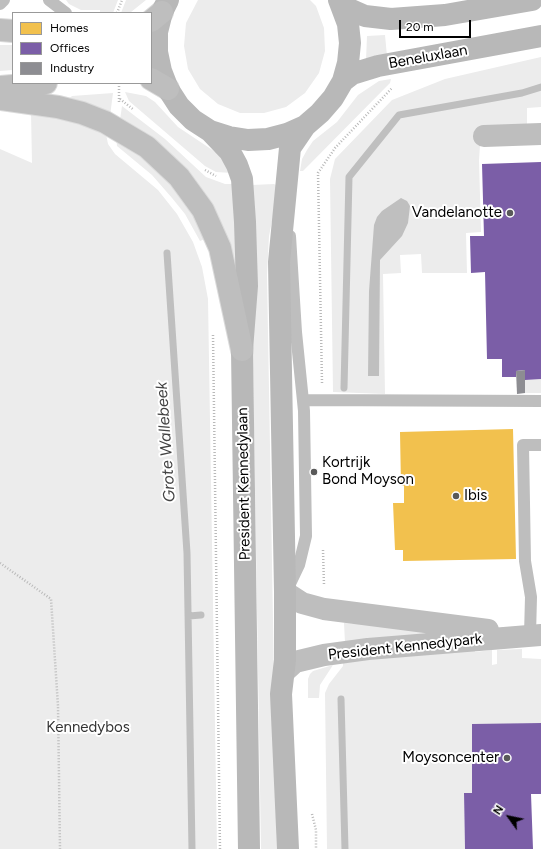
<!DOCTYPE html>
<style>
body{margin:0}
#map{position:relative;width:541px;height:849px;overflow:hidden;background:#fff;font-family:Figtree,sans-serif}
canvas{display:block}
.legend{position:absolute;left:12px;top:12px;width:140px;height:72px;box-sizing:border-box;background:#fff;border:1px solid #999;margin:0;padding:5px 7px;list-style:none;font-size:12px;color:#000}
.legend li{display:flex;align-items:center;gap:8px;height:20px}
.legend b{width:20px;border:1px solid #999}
.north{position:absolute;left:489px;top:797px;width:40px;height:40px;-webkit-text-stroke:3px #fff;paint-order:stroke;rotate:303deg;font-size:11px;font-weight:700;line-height:16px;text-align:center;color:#000}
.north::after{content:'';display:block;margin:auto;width:14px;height:18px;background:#000;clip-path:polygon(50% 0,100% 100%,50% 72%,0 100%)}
.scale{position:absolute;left:399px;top:20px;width:72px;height:18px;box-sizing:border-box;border:2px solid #000;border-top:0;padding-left:5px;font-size:12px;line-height:14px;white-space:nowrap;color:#000;-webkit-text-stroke:3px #fff;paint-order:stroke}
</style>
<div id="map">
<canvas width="541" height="849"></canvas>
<ul class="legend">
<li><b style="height:11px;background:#f2c14e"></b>Homes</li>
<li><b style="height:11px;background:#7b5ea7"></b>Offices</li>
<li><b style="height:11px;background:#8d8d92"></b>Industry</li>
</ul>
<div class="north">N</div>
<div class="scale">20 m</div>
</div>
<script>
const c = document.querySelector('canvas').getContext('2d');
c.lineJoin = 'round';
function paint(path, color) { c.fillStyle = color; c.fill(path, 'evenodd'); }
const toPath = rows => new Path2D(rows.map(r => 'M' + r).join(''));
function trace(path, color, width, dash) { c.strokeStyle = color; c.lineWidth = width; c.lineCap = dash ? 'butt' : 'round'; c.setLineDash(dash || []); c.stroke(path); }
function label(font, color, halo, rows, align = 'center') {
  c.font = font + ' Figtree,sans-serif'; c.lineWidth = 4; c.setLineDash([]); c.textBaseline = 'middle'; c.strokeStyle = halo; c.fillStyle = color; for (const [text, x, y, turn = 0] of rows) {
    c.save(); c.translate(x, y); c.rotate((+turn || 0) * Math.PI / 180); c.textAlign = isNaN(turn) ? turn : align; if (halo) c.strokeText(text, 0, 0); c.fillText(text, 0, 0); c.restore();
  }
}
paint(toPath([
 [66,0,118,0,113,13,100,13,100,10,81,10,69,4],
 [126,0,146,0,131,12,121,13],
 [198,0,310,0,316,6,324,28,325,51,319,73,305,93,286,107,264,113,240,113,218,104,200,89,188,69,184,46,186,23],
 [385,35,387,56,366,60,367,36],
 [0,45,13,45,13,70,0,71],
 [541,57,541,107,527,108,527,126,480,145,479,160,481,232,466,233,467,273,422,273,421,254,400,255,401,273,383,274,385,394,333,392,330,179,335,159,392,100,445,79],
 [391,79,390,83,303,171,300,171,302,159,307,150,313,141,337,122,358,95,379,81],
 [125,92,146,96,155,102,178,127,217,153,232,173,216,172,205,166,129,101],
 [113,93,110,116,68,100,72,96],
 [122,106,165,139,206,177,225,184,235,184,238,299,225,241,120,120],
 [31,112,63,117,106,134,108,144,115,154,158,190,177,214,193,242,202,267,208,299,217,849,0,849,0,149,32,163],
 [116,136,126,142,177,187,207,238,200,241,185,214,172,198,152,175,117,146],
 [274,184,276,185,273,216,269,236,267,275,277,849,261,849,250,187,252,185],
 [541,379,541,393,525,393,525,380],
 [344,623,426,628,427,634,345,643],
 [475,648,475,652,492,650,492,665,497,664,497,650,522,649,522,658,541,659,541,723,472,725,472,793,464,793,465,849,327,849,325,693,329,684,343,666,343,661],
 [333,665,320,685,319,698,308,698,308,679,310,674,313,671]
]), '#ececec');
paint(toPath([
 [401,198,407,201,410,206,408,223,402,236,380,260,379,376,368,376,369,291,374,225,377,217,382,211]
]), '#bfbfbf');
paint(toPath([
 [513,429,516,559,403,561,403,550,395,550,393,503,404,503,404,486,401,486,400,432]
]), '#f2c14e');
paint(toPath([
 [541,162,541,379,525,380,525,370,516,371,516,377,502,377,502,359,487,359,485,272,471,273,470,236,484,236,482,164],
 [541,723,541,794,531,794,533,849,465,849,464,793,472,793,472,724]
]), '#7b5ea7');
paint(toPath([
 [525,370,525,393,517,394,516,371]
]), '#8d8d92');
trace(toPath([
 [167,253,187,553,192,849],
 [344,388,349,177,399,115,522,93,541,87],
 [189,616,201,615],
 [341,699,345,849]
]), '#bfbfbf', 7);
const motorway = toPath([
 [151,21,162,12],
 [0,30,13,31],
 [151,79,168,89],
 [0,87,46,83],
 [0,99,58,107,82,113,105,122,147,147,179,177,203,210,220,248,242,350]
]);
trace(motorway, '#dbdbdb', 24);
trace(toPath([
 [117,13,122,0],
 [120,99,134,110],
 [119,102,119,83],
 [205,170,216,176],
 [213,335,220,849],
 [322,383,318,173,335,148,392,88],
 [323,550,324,585],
 [0,563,51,599,58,706,60,849],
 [312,814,316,830,316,849]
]), '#b9b9b9', 2.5, [1, 2]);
trace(toPath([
 [49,0,66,13],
 [0,4,4,0],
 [303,400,541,401],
 [289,586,299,565,306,536,304,411,296,332,290,236],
 [530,635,531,597,525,561,523,445,541,445]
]), '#bebebe', 12);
trace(toPath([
 [484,136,541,134],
 [285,592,302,603,324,609,488,630],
 [284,672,295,662,324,655,368,649,541,635]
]), '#bebebe', 22);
trace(toPath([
 [168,0,162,12,157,32,157,52,161,71,168,89,179,106,193,120,210,131,229,137,248,140,268,139,287,134,305,126,320,113,333,98,343,81,348,63,350,43,348,24,339,0],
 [342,6,365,16,391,19,445,15,532,0],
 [343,81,352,74,378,66,541,36],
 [210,131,230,152,237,165,242,179,245,222,247,286,242,350,249,849],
 [288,849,281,694,285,660,285,592,279,262,290,148,305,126]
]), '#b8b8b8', 22);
trace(motorway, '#bebebe', 22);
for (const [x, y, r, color] of [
 [510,213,4,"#595959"],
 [314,472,4,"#595959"],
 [456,496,4,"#595959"],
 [507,758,4,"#595959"]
]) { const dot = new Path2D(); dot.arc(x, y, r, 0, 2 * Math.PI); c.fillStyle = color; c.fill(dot); trace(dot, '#fff', 1.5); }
label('15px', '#000', '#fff', [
 ["Beneluxlaan",428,57,-10],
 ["President Kennedylaan",244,484,-91],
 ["President Kennedypark",405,647,-6]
]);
label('15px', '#000', '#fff', [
 ["Vandelanotte",502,213],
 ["Kortrijk",322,463,"left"],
 ["Bond Moyson",322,480,"left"],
 ["Ibis",464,496,"left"],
 ["Moysoncenter",499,758]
], 'right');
label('15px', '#333', '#fff', [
 ["Kennedybos",88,728]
]);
label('italic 16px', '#444', '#fff', [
 ["Grote Wallebeek",166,442,-94]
]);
</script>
